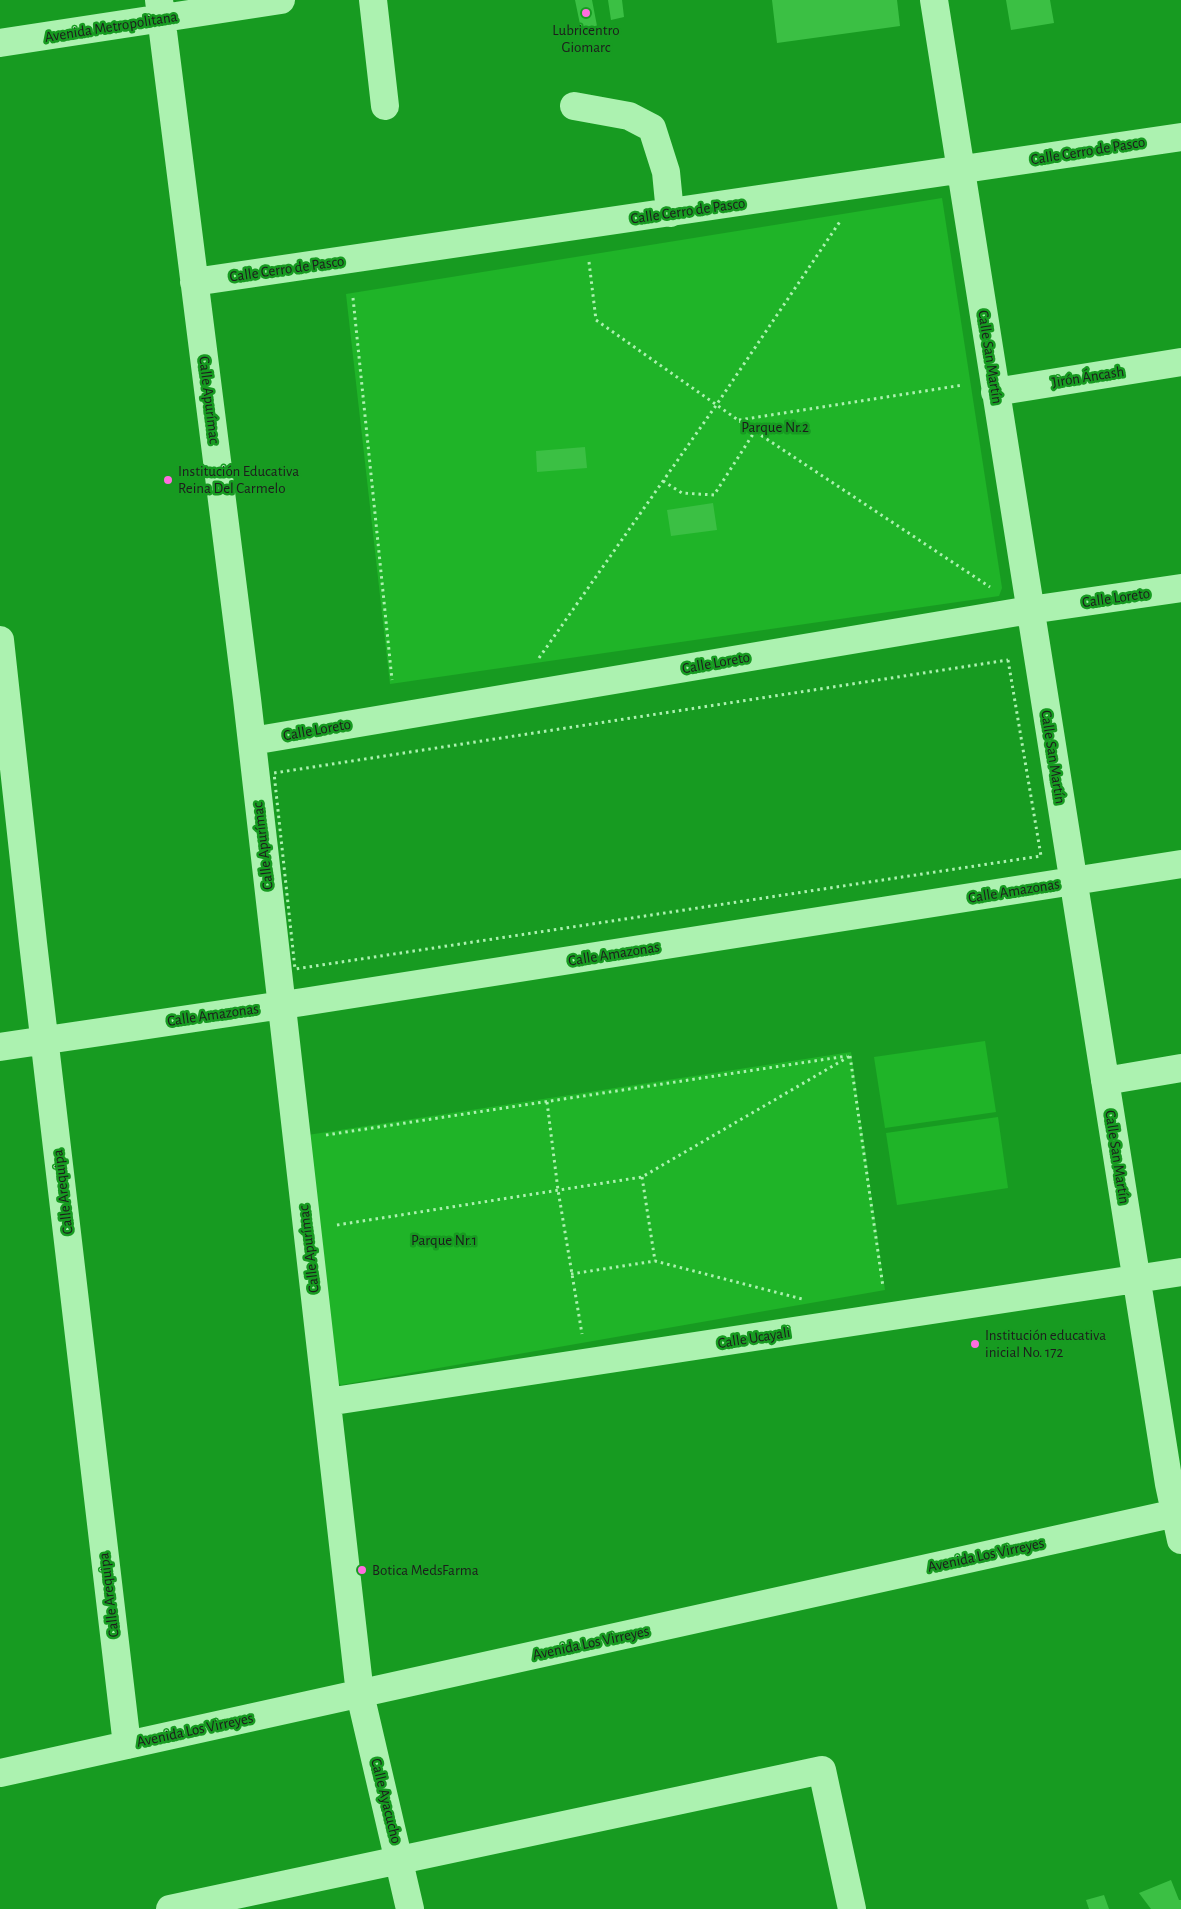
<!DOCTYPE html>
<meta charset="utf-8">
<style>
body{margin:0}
canvas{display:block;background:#179b21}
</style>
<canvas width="1181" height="1909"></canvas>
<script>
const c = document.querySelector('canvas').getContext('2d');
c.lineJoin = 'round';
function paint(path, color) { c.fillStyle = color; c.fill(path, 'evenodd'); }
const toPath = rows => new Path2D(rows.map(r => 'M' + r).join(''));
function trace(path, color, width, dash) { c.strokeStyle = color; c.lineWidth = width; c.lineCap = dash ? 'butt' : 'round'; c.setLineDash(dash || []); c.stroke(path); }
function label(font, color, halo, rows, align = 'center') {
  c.font = font + ' "Alegreya Sans",sans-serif'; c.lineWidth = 5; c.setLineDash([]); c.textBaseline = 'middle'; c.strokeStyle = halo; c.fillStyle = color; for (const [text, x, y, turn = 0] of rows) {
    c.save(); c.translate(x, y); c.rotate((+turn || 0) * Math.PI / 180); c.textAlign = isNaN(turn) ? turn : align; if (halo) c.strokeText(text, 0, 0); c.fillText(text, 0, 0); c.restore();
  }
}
paint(toPath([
 [942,198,1002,588,999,596,390,684,346,294],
 [985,1041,996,1112,885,1128,874,1057],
 [851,1052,885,1290,341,1385,329,1374,301,1136],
 [998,1117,1008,1188,897,1205,886,1133]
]), '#1fb428');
paint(toPath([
 [575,0,592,0,597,26,581,29],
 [608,0,622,0,624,17,611,20],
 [772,0,897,0,900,26,777,43],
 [1006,0,1050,0,1054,23,1011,30],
 [585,447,587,468,537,472,536,451],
 [713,503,717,530,671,536,667,510],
 [1171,1880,1179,1900,1181,1900,1181,1909,1151,1909,1139,1893],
 [1104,1895,1109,1909,1089,1909,1086,1900]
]), '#3bc044');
trace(toPath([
 [589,262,596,320,738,420,990,587],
 [353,298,392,680],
 [739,420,963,385],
 [663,481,682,493,714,495,755,431],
 [539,658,717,404,841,220],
 [1008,660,1041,856,295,969,274,773,1008,660],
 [850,1056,883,1287],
 [547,1102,558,1190,582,1334],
 [326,1135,847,1056],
 [642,1177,655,1261],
 [337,1225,642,1177,850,1056],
 [571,1274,655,1261,802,1299]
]), '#acf2b0', 3, [2.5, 4]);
trace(toPath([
 [159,0,247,699,360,1694,410,1909],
 [373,0,385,106],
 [934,0,1169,1484,1181,1540],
 [0,43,281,0],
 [574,106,629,116,652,128,666,172,670,213],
 [194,282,1181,137],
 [995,392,1181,362],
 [0,640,33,943,127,1745],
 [252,741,1030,610,1181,588],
 [0,1047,303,1002,1181,864],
 [1105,1081,1181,1068],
 [327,1402,1181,1272],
 [0,1773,1181,1512],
 [170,1909,822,1770,852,1909]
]), '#acf2b0', 28);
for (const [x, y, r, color] of [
 [586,13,5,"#ff6ddf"],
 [168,480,5,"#ff6ddf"],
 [975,1344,5,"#ff6ddf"],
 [362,1570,5,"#ff6ddf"]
]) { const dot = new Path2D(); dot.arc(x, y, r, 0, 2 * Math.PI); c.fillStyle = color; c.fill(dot); trace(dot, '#179b21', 2); }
label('15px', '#1d1d1d', '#179b21', [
 ["Avenida Metropolitana",111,27,-9],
 ["Calle Cerro de Pasco",1088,151,-9],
 ["Calle Cerro de Pasco",688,211,-8],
 ["Calle Cerro de Pasco",287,269,-8],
 ["Calle San Martín",990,357,81],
 ["Jirón Áncash",1088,377,-9],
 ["Calle Apurímac",209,400,83],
 ["Calle Loreto",1116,598,-8],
 ["Calle Loreto",716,663,-10],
 ["Calle Loreto",317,730,-10],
 ["Calle San Martín",1053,757,81],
 ["Calle Apurímac",263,846,-97],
 ["Calle Amazonas",1014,891,-9],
 ["Calle Amazonas",614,954,-9],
 ["Calle Amazonas",213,1015,-8],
 ["Calle San Martín",1117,1157,81],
 ["Calle Arequipa",63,1192,-97],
 ["Calle Apurímac",309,1249,-97],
 ["Calle Ucayali",754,1338,-9],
 ["Avenida Los Virreyes",986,1555,-12],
 ["Calle Arequipa",109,1595,-97],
 ["Avenida Los Virreyes",591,1643,-12],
 ["Avenida Los Virreyes",195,1730,-12],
 ["Calle Ayacucho",386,1801,76]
]);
label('15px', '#1d1d1d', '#179b21', [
 ["Lubricentro",586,30,"center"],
 ["Giomarc",586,47,"center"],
 ["Institución Educativa",178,471],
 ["Reina Del Carmelo",178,488],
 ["Institución educativa",985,1335],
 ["inicial No. 172",985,1352],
 ["Botica MedsFarma",372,1570]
], 'left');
label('15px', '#1b1d1b', '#179b21', [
 ["Parque Nr.2",775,427],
 ["Parque Nr.1",444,1240]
]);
</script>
